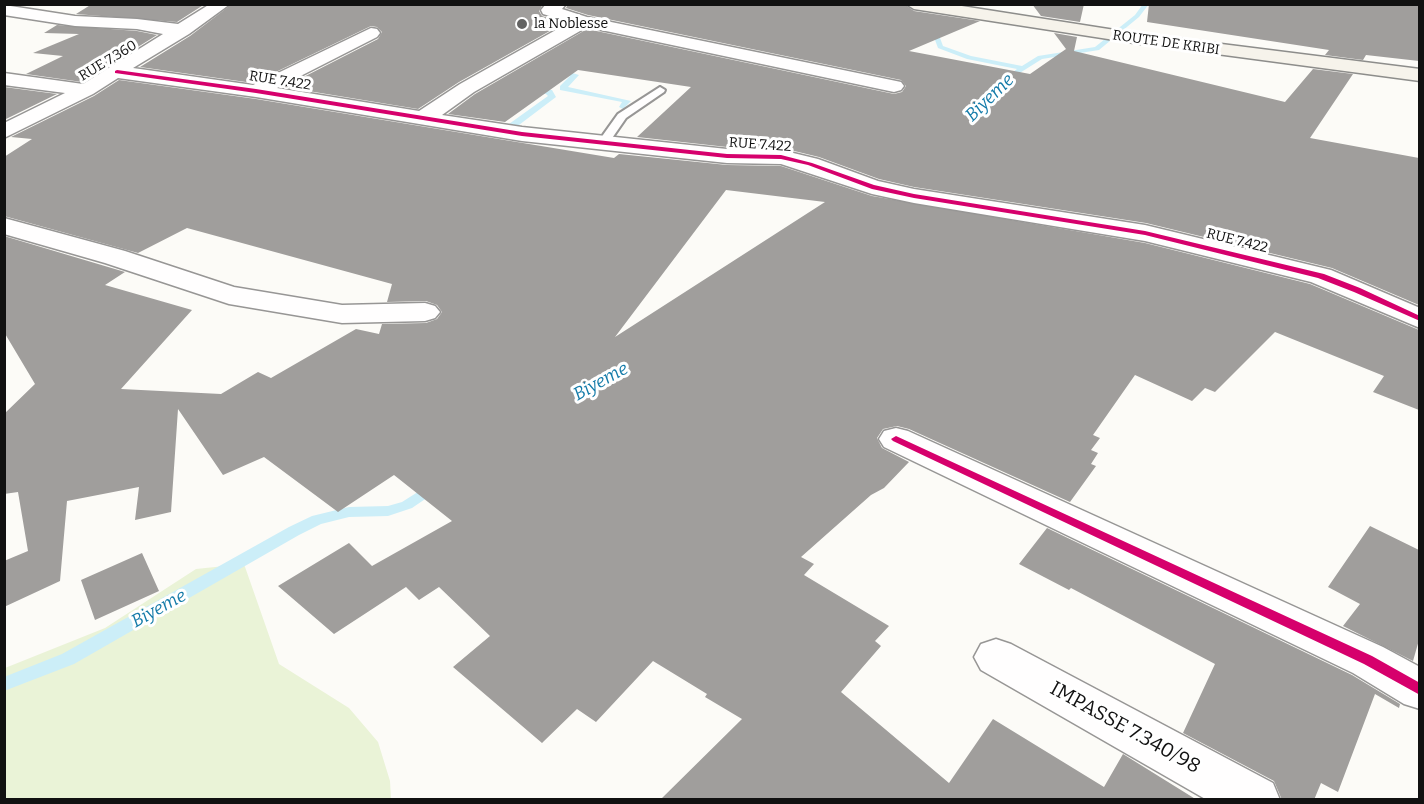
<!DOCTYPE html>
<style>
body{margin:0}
#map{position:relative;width:1424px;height:804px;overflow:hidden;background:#fcfbf7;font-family:Bitter,serif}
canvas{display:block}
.frame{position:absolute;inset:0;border:6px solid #111;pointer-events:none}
</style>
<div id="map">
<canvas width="1424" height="804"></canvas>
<div class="frame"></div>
</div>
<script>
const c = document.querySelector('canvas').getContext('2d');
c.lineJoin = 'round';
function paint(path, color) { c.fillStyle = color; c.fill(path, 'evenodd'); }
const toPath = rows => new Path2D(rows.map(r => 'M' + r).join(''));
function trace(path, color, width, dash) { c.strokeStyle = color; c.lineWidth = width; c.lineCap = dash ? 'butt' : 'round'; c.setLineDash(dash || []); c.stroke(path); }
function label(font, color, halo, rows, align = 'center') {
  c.font = font + ' Bitter,serif'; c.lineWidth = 6; c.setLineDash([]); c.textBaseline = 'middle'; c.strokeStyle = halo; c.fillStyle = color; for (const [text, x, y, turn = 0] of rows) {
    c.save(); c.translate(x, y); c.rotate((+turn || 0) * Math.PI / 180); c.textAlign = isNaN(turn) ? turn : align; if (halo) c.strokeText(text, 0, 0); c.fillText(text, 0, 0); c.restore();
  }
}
paint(toPath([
 [244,564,279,664,349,708,378,742,390,781,391,799,5,799,5,668,105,628,196,569]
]), '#eaf3d7');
paint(toPath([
 [1143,4,1149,4,1139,17,1099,50,1042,59,1007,81,1003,79,1005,78,1017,69,967,59,938,48,935,40,919,35,922,33,940,38,943,46,971,56,1022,66,1038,56,1095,47,1135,15,1143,4],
 [559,69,579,75,568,87,631,101,623,109,619,107,622,102,560,90,560,86,570,76,557,72,556,71,559,69],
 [530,88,552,90,556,97,515,128,509,128,509,124,548,96,546,94,530,92,530,88],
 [432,483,437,485,439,488,437,491,412,508,388,516,349,517,321,524,299,535,74,664,4,691,4,677,62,654,289,527,312,516,349,507,388,506,402,502,432,483]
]), '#cceef8');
paint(toPath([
 [92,4,205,4,177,22,76,14],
 [232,4,543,4,539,11,542,16,564,23,459,82,418,109,284,87,378,39,382,32,377,27,371,26,253,83,140,67,190,36],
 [568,4,904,4,914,11,980,21,909,51,1030,74,1066,49,1054,33,1077,37,1074,51,1285,102,1313,69,1353,74,1310,138,1419,158,1419,305,1332,268,1146,223,914,187,879,179,819,157,782,148,727,147,637,137,691,87,578,70,505,122,448,114,475,94,587,29,894,94,902,92,906,86,901,80,588,15,566,8],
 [1032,4,1084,4,1080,22,1041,16],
 [1149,4,1419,4,1419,61,1366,55,1363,60,1325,55,1329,50,1147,22],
 [57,25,137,31,157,35,82,82,26,74,63,56,33,53,79,34,44,33],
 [119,80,256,99,614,158,619,154,727,165,781,166,872,196,1145,243,1310,284,1419,330,1419,410,1373,392,1384,376,1275,332,1215,392,1205,388,1192,401,1135,375,1093,435,1100,438,1091,450,1098,453,1091,464,1096,466,1070,502,909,429,897,426,883,429,877,438,882,448,909,462,884,488,871,495,801,557,814,564,804,575,889,626,875,641,881,646,841,692,949,783,993,719,1104,787,1123,754,1197,800,660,800,742,719,705,697,707,694,653,661,596,722,577,709,542,743,453,667,490,636,439,587,419,600,406,587,334,634,278,586,349,543,372,566,452,521,394,475,338,512,264,457,223,475,178,409,171,512,135,520,139,487,67,501,60,581,4,607,4,561,28,551,18,492,4,494,4,414,35,384,4,332,4,236,125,272,105,285,192,310,121,389,221,394,258,372,271,378,356,329,379,334,382,324,426,323,437,319,442,312,437,305,426,301,387,302,392,284,187,228,138,253,4,216,4,157,32,139,11,137,94,96],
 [726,190,825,202,615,337],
 [4,87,57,94,4,120],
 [1370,526,1419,550,1419,640,1413,661,1343,626,1360,604,1328,587],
 [1047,528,1352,675,1400,704,1399,708,1375,694,1338,792,1321,783,1314,800,1282,800,1274,781,1183,733,1215,664,1071,588,1069,590,1019,564],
 [142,553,159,591,95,620,81,580]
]), '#a09e9c');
const service = toPath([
 [660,87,665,90,664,92,626,118,608,144,600,144,598,142,618,114,660,87]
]);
const minor = toPath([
 [210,4,230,4,189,34,133,68,253,85,371,28,377,29,380,33,377,37,277,88,419,111,460,84,570,22,543,14,541,10,546,4,566,4,562,9,587,17,901,82,904,86,901,90,894,92,587,27,474,92,442,115,522,127,727,149,781,150,818,159,878,181,914,189,1145,225,1331,270,1420,308,1420,328,1311,282,1145,241,914,203,872,194,781,164,727,163,522,141,256,97,118,78,93,94,4,138,4,123,65,93,4,85,4,73,83,84,163,34,137,29,75,26,4,15,4,5,75,16,137,19,178,24,210,4],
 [4,218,125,251,234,287,342,305,425,303,435,306,440,312,435,318,425,321,342,323,229,304,105,263,4,234,4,218],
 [896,428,908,431,1383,647,1420,667,1420,709,1404,704,1353,673,884,447,879,439,884,431,896,428],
 [996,639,1011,644,1273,783,1280,800,1207,800,981,670,974,657,981,644,996,639]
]);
const secondary = toPath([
 [906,4,949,4,1134,33,1420,69,1420,81,1134,43,914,9,906,4]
]);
trace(service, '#979695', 4);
trace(minor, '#979695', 3);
trace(secondary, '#8d8d8b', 3);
paint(service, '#fffefe');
paint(minor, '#fffefe');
paint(secondary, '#f6f3eb');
paint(toPath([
 [117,70,256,89,522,132,727,154,781,155,812,163,874,185,914,194,1145,231,1324,274,1360,288,1420,316,1420,321,1354,292,1318,278,1145,235,914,198,872,189,808,165,781,159,727,158,522,136,256,93,115,73,115,71,117,70],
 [896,436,1372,656,1420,683,1420,695,1364,664,893,441,891,439,896,436]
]), '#d6006c');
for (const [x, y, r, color] of [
 [522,24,6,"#636362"]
]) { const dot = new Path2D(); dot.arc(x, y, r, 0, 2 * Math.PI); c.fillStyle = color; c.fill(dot); trace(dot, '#fff', 2); }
label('14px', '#111', '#fff', [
 ["la Noblesse",534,24]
], 'left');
label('14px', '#111', '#fff', [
 ["ROUTE DE KRIBI",1166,43,8],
 ["RUE 7.360",108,61,-31],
 ["RUE 7.422",280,81,9],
 ["RUE 7.422",760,145,4],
 ["RUE 7.422",1237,241,14]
]);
label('italic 18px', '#147ba9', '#fff', [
 ["Biyeme",990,98,-44],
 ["Biyeme",601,382,-29],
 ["Biyeme",159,609,-29]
]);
label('20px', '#111', '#fff', [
 ["IMPASSE 7.340/98",1125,728,29]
]);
</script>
